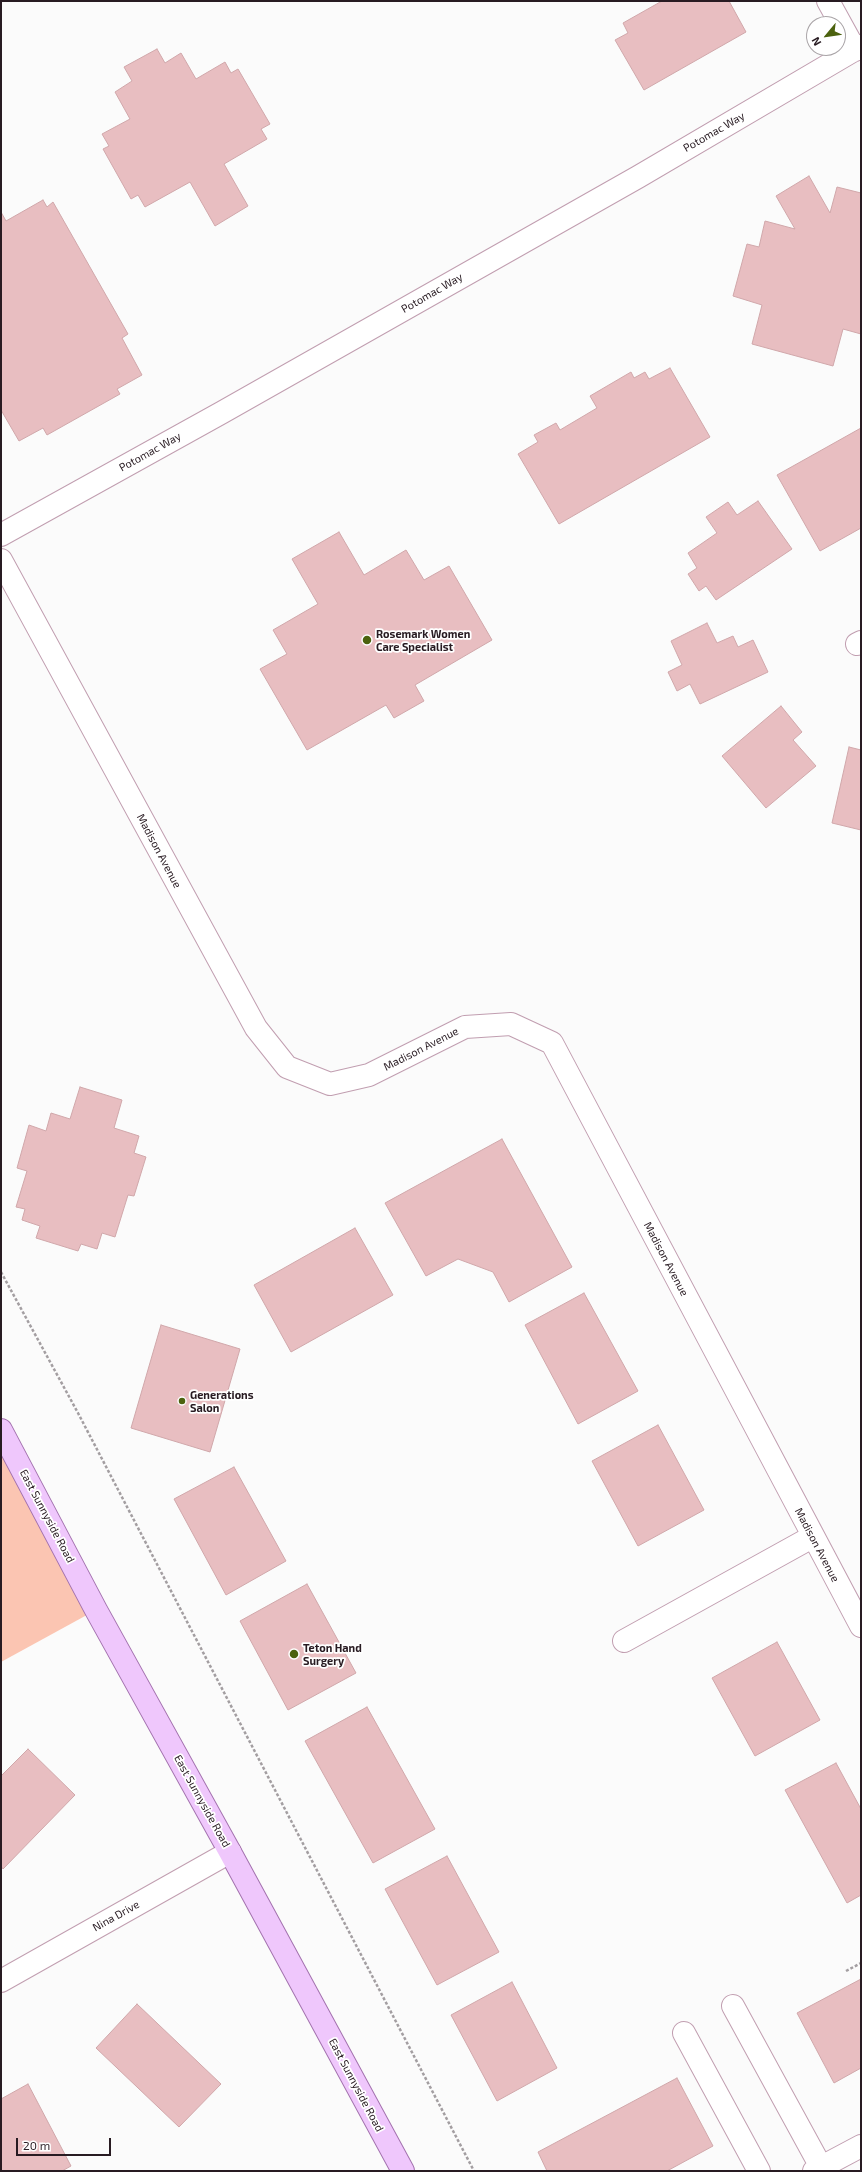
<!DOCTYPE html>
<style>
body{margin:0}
#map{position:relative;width:862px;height:2172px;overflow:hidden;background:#fbfbfb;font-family:"Exo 2",sans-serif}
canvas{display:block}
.frame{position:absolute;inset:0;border:2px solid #281b22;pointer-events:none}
.north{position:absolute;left:806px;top:16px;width:40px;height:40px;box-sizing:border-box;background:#fff;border:1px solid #a9a4a7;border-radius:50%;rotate:241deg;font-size:11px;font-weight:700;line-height:16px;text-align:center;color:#281b22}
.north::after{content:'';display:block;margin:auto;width:14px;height:18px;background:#4c620f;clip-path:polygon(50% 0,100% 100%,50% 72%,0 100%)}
.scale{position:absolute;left:16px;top:2138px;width:95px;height:18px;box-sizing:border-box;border:2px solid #281b22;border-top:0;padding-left:5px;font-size:12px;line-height:14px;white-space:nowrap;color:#281b22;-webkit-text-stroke:3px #fff;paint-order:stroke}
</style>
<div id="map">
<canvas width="862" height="2172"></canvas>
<div class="frame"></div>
<div class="north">N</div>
<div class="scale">20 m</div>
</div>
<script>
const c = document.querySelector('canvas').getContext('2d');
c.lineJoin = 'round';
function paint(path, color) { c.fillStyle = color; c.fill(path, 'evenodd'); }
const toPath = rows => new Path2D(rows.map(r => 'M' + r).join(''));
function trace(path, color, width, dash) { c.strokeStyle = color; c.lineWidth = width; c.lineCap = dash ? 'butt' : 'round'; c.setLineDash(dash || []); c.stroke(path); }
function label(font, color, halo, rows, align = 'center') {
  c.font = font + ' "Exo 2",sans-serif'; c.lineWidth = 3.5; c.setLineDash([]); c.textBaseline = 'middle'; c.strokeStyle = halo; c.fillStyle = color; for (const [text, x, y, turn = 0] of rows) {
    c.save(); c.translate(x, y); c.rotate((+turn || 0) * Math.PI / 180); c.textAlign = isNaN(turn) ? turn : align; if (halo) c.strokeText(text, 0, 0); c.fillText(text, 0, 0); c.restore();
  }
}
paint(toPath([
 [1,1432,96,1610,1,1662]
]), '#fbc5b2');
const building = toPath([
 [662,1,729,1,746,32,644,90,615,40,628,33,623,23,662,1],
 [157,49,165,63,181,53,196,79,225,62,231,73,238,69,270,124,261,129,267,139,224,164,248,206,215,226,190,182,145,207,138,195,131,199,103,149,109,146,102,134,130,119,115,92,132,81,124,67,157,49],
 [809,176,830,213,837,187,861,193,861,334,843,329,833,366,752,344,762,305,733,296,747,244,759,247,765,221,795,229,776,196,809,176],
 [43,200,47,207,53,202,128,334,122,338,142,375,117,389,120,394,47,435,43,428,19,441,1,410,1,212,6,221,43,200],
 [670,368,710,437,559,524,518,454,538,442,534,435,556,423,560,430,597,408,590,396,631,372,634,378,645,372,649,379,670,368],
 [861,428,861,528,820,551,777,475,861,428],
 [758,501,792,549,716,600,706,586,699,591,688,574,697,568,688,553,717,533,706,517,728,502,737,515,758,501],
 [339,532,364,575,406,550,424,580,449,566,492,640,415,685,424,701,394,718,386,705,307,750,260,669,287,654,273,630,318,604,292,559,339,532],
 [707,623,717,643,733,636,738,647,753,640,768,672,700,704,690,684,677,691,668,672,682,665,671,641,707,623],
 [781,706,802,732,793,740,816,766,766,808,722,756,781,706],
 [849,747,861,750,861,830,832,823,849,747],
 [80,1087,122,1100,114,1128,139,1136,134,1153,146,1157,134,1196,128,1195,115,1237,102,1233,97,1249,81,1244,78,1251,36,1238,40,1226,22,1220,25,1209,16,1207,27,1171,17,1168,29,1125,46,1131,51,1113,70,1119,80,1087],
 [502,1139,572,1267,509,1302,493,1272,458,1259,426,1276,385,1203,502,1139],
 [355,1228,393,1295,291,1352,254,1285,355,1228],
 [584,1293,638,1391,578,1424,525,1325,584,1293],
 [161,1325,240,1349,210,1452,131,1428,161,1325],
 [658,1425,704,1510,638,1546,592,1461,658,1425],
 [234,1467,286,1561,226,1595,174,1499,234,1467],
 [307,1584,356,1673,288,1710,240,1621,307,1584],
 [777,1642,820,1720,755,1756,712,1678,777,1642],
 [367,1707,435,1829,373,1863,305,1741,367,1707],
 [28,1749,75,1795,3,1869,1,1866,1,1776,28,1749],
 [836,1763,861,1809,861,1895,847,1903,785,1790,836,1763],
 [447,1856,499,1952,437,1985,385,1889,447,1856],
 [861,1979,861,2068,834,2083,797,2013,861,1979],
 [512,1982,557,2068,497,2101,451,2015,512,1982],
 [137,2004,221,2084,179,2127,96,2048,137,2004],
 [677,2078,713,2146,667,2171,547,2171,538,2152,677,2078],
 [28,2084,71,2166,62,2171,1,2171,1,2099,28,2084]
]);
paint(building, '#e8bec1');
trace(building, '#d0a7aa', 1);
const minor = toPath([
 [828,1,855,50],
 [1,535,221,413,638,177,861,46],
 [1,560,256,1028,287,1067,330,1084,369,1075,465,1027,511,1024,552,1043,861,1626],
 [857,644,861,642],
 [624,1641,812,1537],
 [1,1981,230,1852],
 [733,2006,821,2167],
 [684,2033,759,2171],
 [814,2171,861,2146]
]);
const major = toPath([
 [1,1430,96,1610,230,1852,403,2171]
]);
trace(minor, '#c19eb0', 24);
trace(major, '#a372ae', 24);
trace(toPath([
 [1,1272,78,1413,474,2171],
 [846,1971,861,1963]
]), '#a39ea1', 2.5, [3, 2]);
trace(minor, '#fff', 22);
trace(major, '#efc7fc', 22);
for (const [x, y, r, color] of [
 [367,640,5,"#4c620f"],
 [182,1401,4,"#4c620f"],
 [294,1654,5,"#4c620f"]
]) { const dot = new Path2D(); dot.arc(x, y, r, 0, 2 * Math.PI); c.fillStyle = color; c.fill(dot); trace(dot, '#fff', 1.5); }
label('11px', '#281b22', '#fff', [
 ["Potomac Way",714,132,-30],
 ["Potomac Way",432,293,-30],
 ["Potomac Way",150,452,-29],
 ["Madison Avenue",159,851,62],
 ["Madison Avenue",421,1049,-27],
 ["Madison Avenue",666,1259,62],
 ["East Sunnyside Road",47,1516,62],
 ["Madison Avenue",817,1545,62],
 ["East Sunnyside Road",202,1801,61],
 ["Nina Drive",116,1916,-29],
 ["East Sunnyside Road",356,2085,62]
]);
label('bold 11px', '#281b22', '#fff', [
 ["Rosemark Women",376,634],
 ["Care Specialist",376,647],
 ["Generations",190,1395],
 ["Salon",190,1408],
 ["Teton Hand",303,1648],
 ["Surgery",303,1661]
], 'left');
</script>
